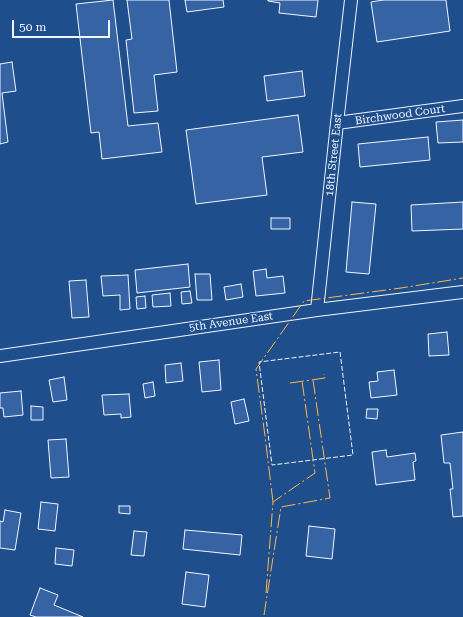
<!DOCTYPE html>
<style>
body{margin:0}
#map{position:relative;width:463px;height:617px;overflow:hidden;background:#1f4e8c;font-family:"Roboto Serif",serif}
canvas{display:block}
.scale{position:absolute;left:12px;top:20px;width:98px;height:18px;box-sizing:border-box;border:2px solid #f2f6ff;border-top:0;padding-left:5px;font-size:12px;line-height:14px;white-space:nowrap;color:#f2f6ff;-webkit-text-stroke:3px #1f4e8c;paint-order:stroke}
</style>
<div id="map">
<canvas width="463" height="617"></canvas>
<div class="scale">50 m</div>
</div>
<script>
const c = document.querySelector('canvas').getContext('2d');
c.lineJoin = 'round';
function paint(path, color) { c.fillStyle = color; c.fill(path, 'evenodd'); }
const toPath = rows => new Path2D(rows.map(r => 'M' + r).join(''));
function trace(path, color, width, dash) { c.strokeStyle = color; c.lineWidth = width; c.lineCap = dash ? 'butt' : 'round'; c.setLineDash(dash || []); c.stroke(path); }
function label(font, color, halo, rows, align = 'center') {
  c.font = font + ' "Roboto Serif",serif'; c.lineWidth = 3; c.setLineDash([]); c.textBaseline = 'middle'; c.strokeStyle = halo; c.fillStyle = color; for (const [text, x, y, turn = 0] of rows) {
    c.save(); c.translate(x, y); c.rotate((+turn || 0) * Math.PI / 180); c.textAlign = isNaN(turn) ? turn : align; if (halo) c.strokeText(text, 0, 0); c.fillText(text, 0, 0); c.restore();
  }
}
const building = toPath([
 [113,0,128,126,158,123,162,152,102,159,99,132,91,133,76,4,113,0],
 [127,0,169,0,177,72,154,75,158,111,134,113,126,40,132,39,127,0],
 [185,0,223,0,224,7,187,12,185,0],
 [268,0,318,0,316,17,279,13,280,3,268,1,268,0],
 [383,0,446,0,450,31,377,42,371,2,383,0],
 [12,62,16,91,2,93,8,142,0,144,0,64,12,62],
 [302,71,305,96,267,101,264,76,302,71],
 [298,115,303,152,262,157,267,195,196,204,186,130,298,115],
 [463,120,463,142,438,143,436,122,463,120],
 [428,137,430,160,360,167,358,144,428,137],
 [352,202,376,204,369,274,346,272,352,202],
 [463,202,463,229,412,231,411,205,463,202],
 [271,218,290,218,290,229,271,229,271,218],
 [188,264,190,287,137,293,135,270,188,264],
 [266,269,267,278,283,276,285,293,256,296,253,271,266,269],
 [195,274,210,274,212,300,197,300,195,274],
 [128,275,130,309,120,310,120,295,103,296,101,276,128,275],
 [86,280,89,317,72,318,69,281,86,280],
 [241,284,243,297,226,300,224,287,241,284],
 [190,291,192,303,182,304,181,292,190,291],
 [170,293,171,306,153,307,152,295,170,293],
 [145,296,146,308,137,309,136,297,145,296],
 [447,332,449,355,429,356,428,334,447,332],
 [219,360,221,390,202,392,199,362,219,360],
 [181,363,183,381,166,383,165,365,181,363],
 [394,370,397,395,371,398,369,382,378,381,377,372,394,370],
 [64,377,67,400,53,402,49,380,64,377],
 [153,382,155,396,145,398,143,384,153,382],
 [21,391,23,415,4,417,3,408,0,408,0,393,21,391],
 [129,394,131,417,121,418,121,414,104,415,102,395,129,394],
 [244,399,249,421,235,424,231,402,244,399],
 [31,406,43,407,43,420,31,420,31,406],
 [367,409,378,409,377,419,366,418,367,409],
 [463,432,463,516,453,517,450,489,453,489,450,463,444,463,441,435,463,432],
 [66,439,69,477,51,478,48,440,66,439],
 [386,450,387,457,415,453,416,461,413,462,415,480,376,485,372,452,386,450],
 [41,502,58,504,55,531,38,529,41,502],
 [119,506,130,506,130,514,119,513,119,506],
 [5,510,21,513,15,550,0,548,0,521,3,522,5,510],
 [309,526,335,529,332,559,306,556,309,526],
 [185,530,242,535,240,555,183,549,185,530],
 [134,531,147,532,144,556,131,555,134,531],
 [56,548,74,550,72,566,55,564,56,548],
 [186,572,209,575,205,607,182,604,186,572],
 [40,588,58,595,54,605,83,617,36,617,30,615,40,588]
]);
paint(building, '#3563a3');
trace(building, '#f2f6ff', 1);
const minor = toPath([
 [337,123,463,106],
 [317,310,337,123,351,0],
 [0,356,317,310,463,292]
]);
trace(minor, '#f2f6ff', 14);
trace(minor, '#1f4e8c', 12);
trace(toPath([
 [340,352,353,455,272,465,259,362,340,352]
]), '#f2f6ff', 1, [5, 2]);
trace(toPath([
 [290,383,325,378,324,374],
 [273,502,265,436,256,369,304,301,401,288,463,278],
 [266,593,273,502,315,473,302,381],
 [264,615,281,507,330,498,313,380]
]), '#ffb74d', 1, [14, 3, 2, 3]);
label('11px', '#f2f6ff', '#1f4e8c', [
 ["Birchwood Court",400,115,-8],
 ["18th Street East",334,155,-84],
 ["5th Avenue East",231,322,-8]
]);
</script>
